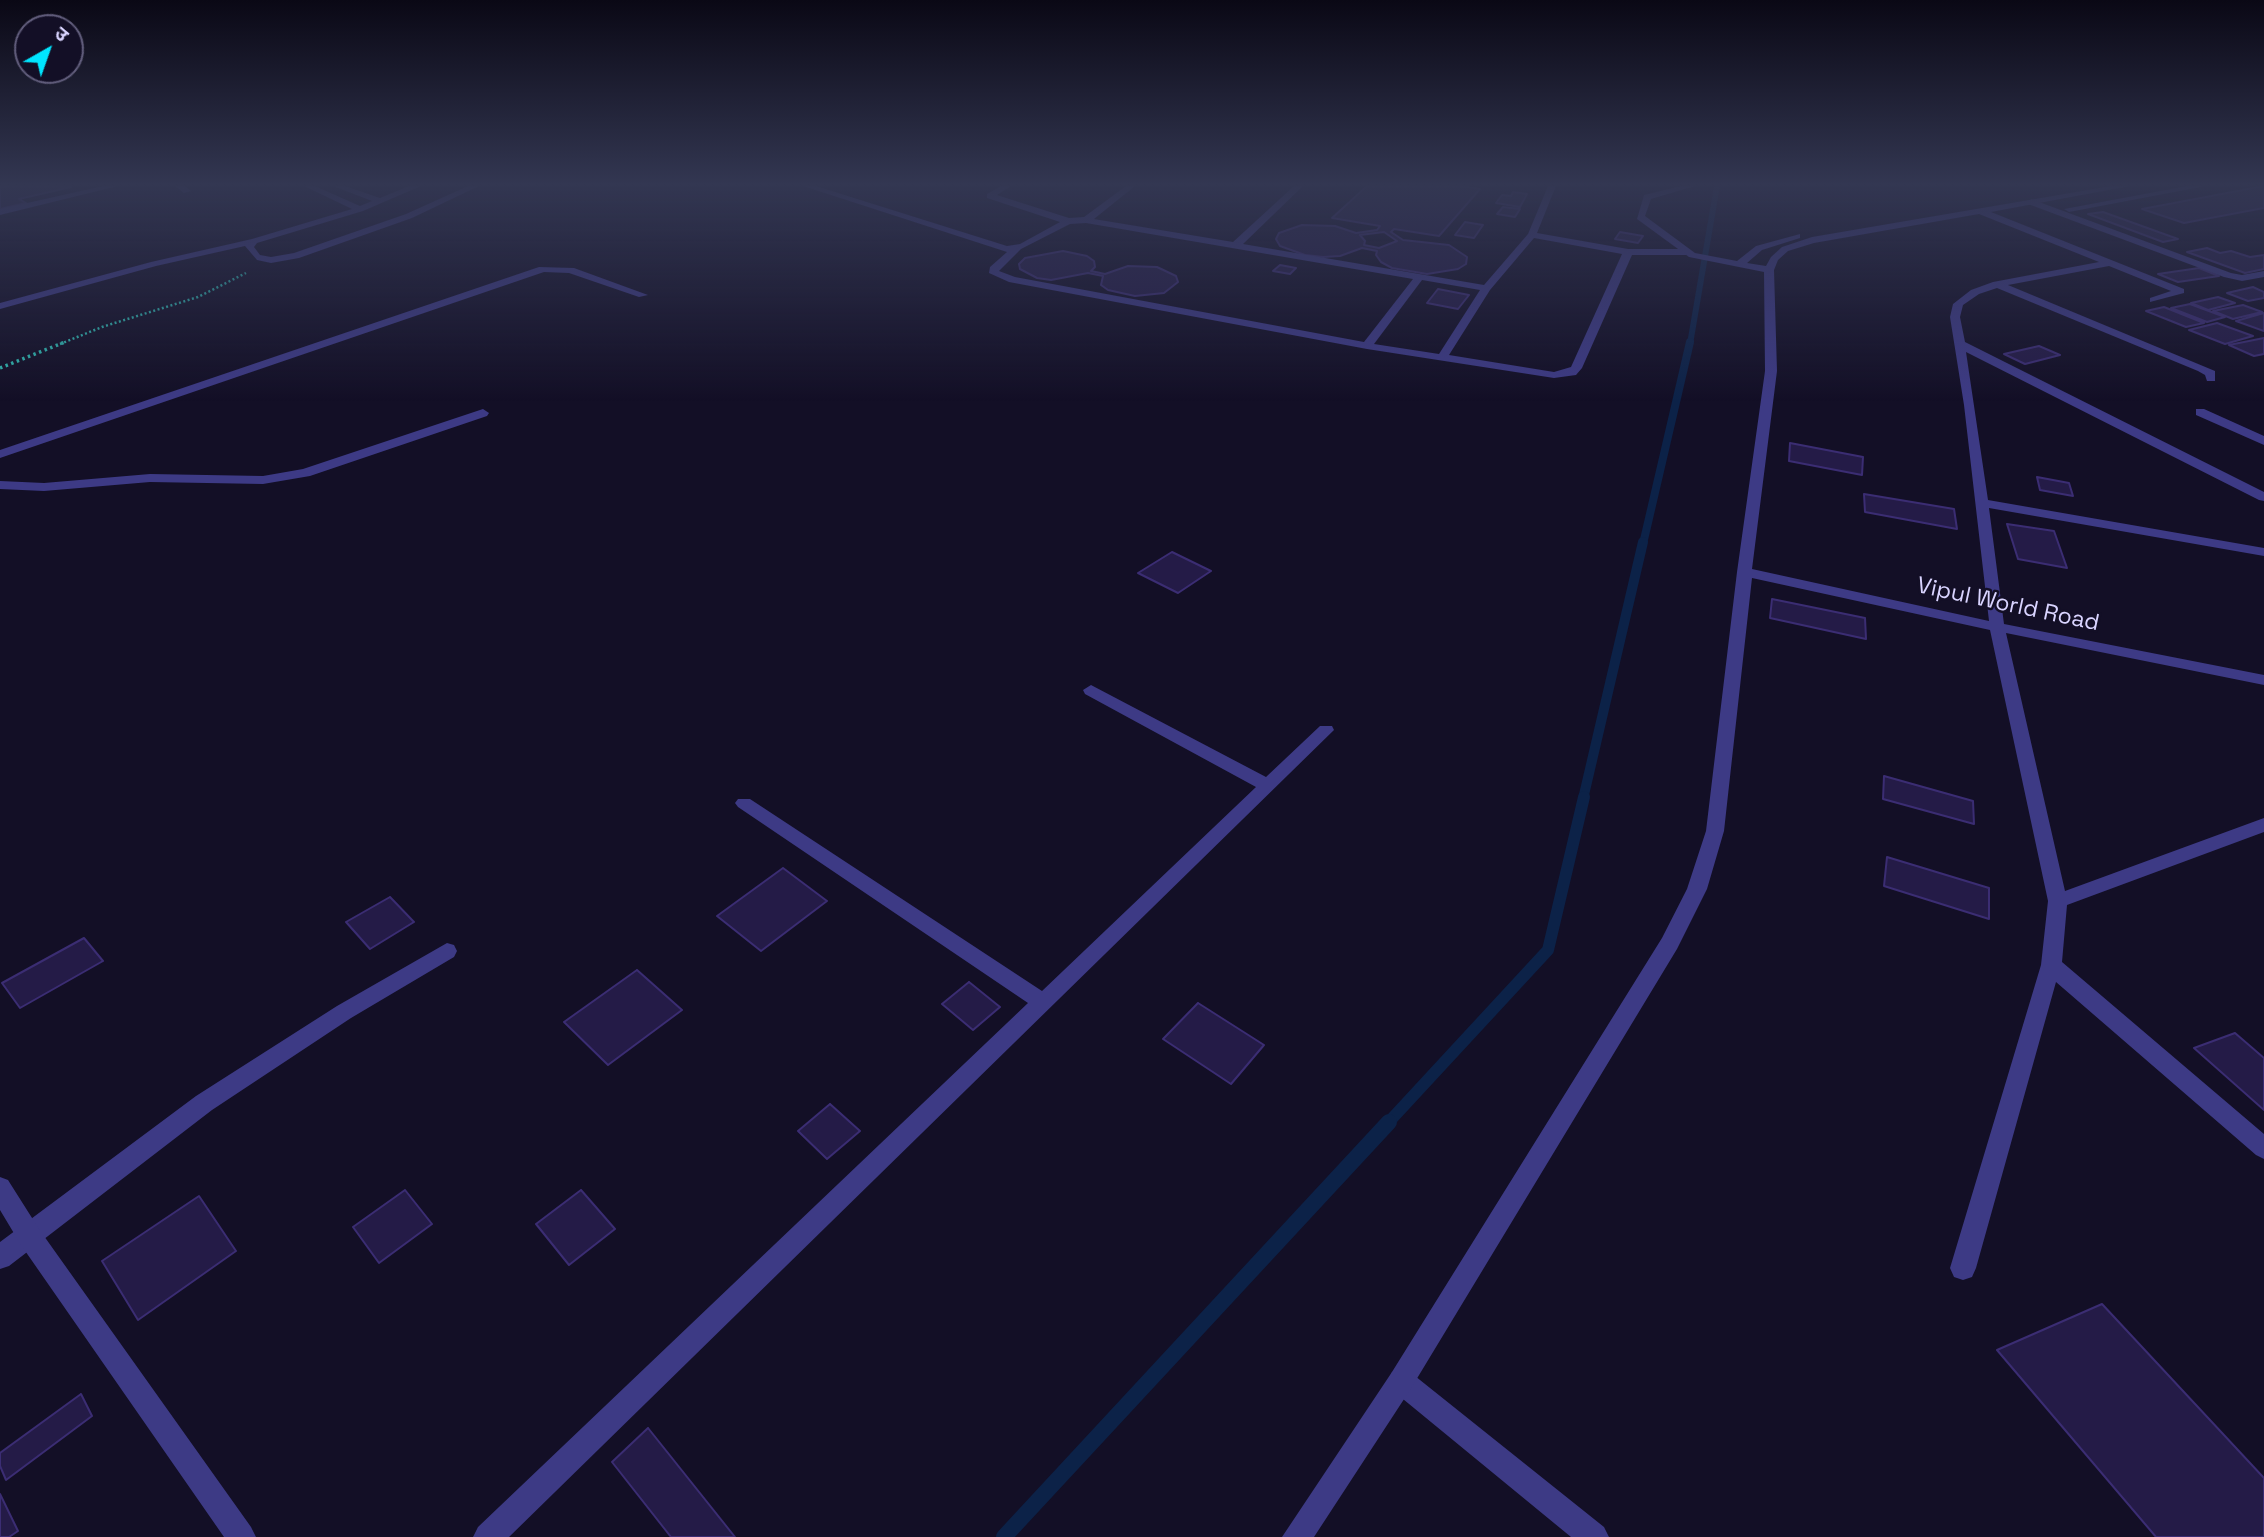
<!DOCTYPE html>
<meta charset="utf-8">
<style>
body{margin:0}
#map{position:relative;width:2264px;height:1537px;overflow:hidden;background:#130f26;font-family:"Space Grotesk","Noto Sans Devanagari",sans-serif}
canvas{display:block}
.north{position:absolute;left:14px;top:14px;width:70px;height:70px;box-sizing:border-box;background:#130f26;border:2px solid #625e7d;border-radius:50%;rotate:40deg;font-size:19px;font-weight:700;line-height:28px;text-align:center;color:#d9d4ff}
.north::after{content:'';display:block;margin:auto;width:24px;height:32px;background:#00e5ff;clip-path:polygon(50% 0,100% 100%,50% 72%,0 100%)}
</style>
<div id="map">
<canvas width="2264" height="1537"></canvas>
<div class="north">उ</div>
</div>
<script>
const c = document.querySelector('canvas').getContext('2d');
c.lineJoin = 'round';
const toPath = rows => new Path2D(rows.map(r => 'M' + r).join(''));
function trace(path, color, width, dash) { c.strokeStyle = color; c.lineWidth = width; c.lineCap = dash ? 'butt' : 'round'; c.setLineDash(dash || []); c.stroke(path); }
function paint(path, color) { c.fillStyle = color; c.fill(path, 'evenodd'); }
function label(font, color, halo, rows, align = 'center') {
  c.font = font + ' "Space Grotesk",sans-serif'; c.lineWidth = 5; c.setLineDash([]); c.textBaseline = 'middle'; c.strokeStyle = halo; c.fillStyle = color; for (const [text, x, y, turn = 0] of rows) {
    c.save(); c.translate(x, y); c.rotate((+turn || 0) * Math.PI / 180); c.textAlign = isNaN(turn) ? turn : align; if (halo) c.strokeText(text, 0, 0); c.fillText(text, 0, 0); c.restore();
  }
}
trace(toPath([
 [1690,344,1717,186]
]), '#0c2248', 6);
trace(toPath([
 [1643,544,1690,342]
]), '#0c2248', 8);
trace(toPath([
 [1583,799,1643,542]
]), '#0c2248', 10);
trace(toPath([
 [1387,1124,1548,950,1584,797]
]), '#0c2248', 12);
trace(toPath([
 [1004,1537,1389,1122]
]), '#0c2248', 16);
const building = toPath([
 [5,186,68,186,71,187,19,199,26,203,0,209,0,187,5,186],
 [1367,186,1461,186,1480,189,1439,236,1394,229,1391,232,1403,240,1449,245,1467,257,1466,264,1458,269,1427,274,1392,268,1381,262,1376,255,1377,251,1362,248,1340,256,1323,257,1305,255,1280,246,1276,239,1279,233,1302,225,1335,226,1356,233,1377,230,1380,226,1332,218,1367,186],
 [1384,232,1397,241,1379,248,1364,245,1365,241,1360,235,1384,232],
 [2264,186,2264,208,2184,223,2142,209,2264,186],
 [1513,192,1527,194,1520,207,1496,203,1502,195,1511,196,1513,192],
 [1503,207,1520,209,1515,217,1497,214,1503,207],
 [2103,212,2178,239,2163,242,2088,214,2103,212],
 [1465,222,1483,225,1474,238,1455,235,1465,222],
 [1620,232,1643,236,1638,243,1615,239,1620,232],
 [2207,248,2220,253,2231,251,2250,257,2264,255,2264,269,2245,273,2187,252,2207,248],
 [1063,251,1087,256,1094,261,1095,267,1091,271,1105,274,1128,266,1157,267,1176,276,1178,282,1164,293,1135,296,1108,290,1101,285,1103,276,1088,273,1051,280,1037,278,1020,269,1019,264,1025,258,1063,251],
 [1280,265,1296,268,1290,274,1273,271,1280,265],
 [2199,268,2219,276,2178,282,2158,274,2199,268],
 [2253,287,2264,292,2264,298,2248,301,2227,293,2253,287],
 [1438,289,1469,295,1458,309,1427,303,1438,289],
 [2218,297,2235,303,2208,310,2191,303,2218,297],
 [2190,304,2225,317,2207,322,2171,308,2190,304],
 [2243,305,2262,312,2233,319,2213,311,2243,305],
 [2164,307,2204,323,2186,327,2146,311,2164,307],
 [2264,313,2264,331,2236,321,2264,313],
 [2217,323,2253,336,2225,344,2189,330,2217,323],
 [2264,338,2264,354,2254,356,2229,345,2264,338],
 [2039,346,2060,355,2025,364,2004,354,2039,346],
 [1790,443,1863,457,1862,475,1789,461,1790,443],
 [2037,477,2069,483,2073,496,2040,490,2037,477],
 [1864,494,1954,509,1957,529,1865,512,1864,494],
 [2007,524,2054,531,2067,568,2018,559,2007,524],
 [1172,552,1211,571,1178,593,1138,573,1172,552],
 [1772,599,1865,618,1866,639,1770,618,1772,599],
 [1884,776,1973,801,1974,824,1883,799,1884,776],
 [1887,857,1989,888,1989,919,1884,886,1887,857],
 [783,868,827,901,761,951,717,916,783,868],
 [390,897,414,922,370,949,346,922,390,897],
 [84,938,103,961,20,1008,2,983,84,938],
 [637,970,682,1010,608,1065,564,1022,637,970],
 [969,982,1000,1007,973,1030,942,1004,969,982],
 [1198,1003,1264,1045,1231,1084,1163,1039,1198,1003],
 [2235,1033,2264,1058,2264,1110,2194,1048,2235,1033],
 [830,1104,860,1131,827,1159,798,1131,830,1104],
 [405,1190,432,1224,379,1263,353,1227,405,1190],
 [581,1190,615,1229,569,1265,536,1224,581,1190],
 [199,1196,236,1251,138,1320,102,1261,199,1196],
 [2102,1304,2264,1478,2264,1537,2156,1537,1997,1350,2102,1304],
 [81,1394,92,1416,6,1480,0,1466,0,1453,81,1394],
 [648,1428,735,1537,671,1537,612,1462,648,1428],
 [0,1494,18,1531,9,1537,0,1537,0,1494]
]);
paint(building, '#241b47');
trace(building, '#3b2d73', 2);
trace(toPath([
 [60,344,102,327,198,297,246,273]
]), '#2fb8b0', 2.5, [2, 2.5]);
trace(toPath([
 [0,368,65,342]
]), '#2fb8b0', 3.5, [2.5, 3.5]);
paint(toPath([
 [803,186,816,186,1007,246,1020,244,1060,222,987,198,987,194,1001,186,1011,186,997,195,1069,218,1084,217,1126,186,1135,186,1094,219,1233,242,1294,186,1303,186,1243,244,1484,285,1528,234,1548,186,1556,186,1537,233,1628,249,1686,249,1691,252,1686,255,1632,255,1582,368,1576,375,1554,378,1367,349,1009,282,989,273,990,267,1007,252,803,186],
 [1086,223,1413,279,1364,342,1015,277,999,271,1021,249,1070,224,1086,223],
 [1534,238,1622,254,1571,367,1554,372,1449,355,1490,290,1534,238],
 [1422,280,1480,290,1439,354,1374,344,1422,280],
 [2187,186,2206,186,2069,212,2064,209,2187,186],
 [2031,199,2231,273,2242,275,2264,271,2264,277,2242,281,2224,277,2028,204,2031,199],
 [539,267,574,268,648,295,639,297,569,273,544,272,0,458,0,450,539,267],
 [483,409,489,413,487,416,310,476,263,484,150,482,44,491,0,489,0,481,44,483,150,474,263,476,303,469,483,409],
 [2196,409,2204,409,2264,436,2264,445,2196,415,2196,409],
 [1091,685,1266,777,1320,726,1332,726,1334,730,509,1537,473,1537,478,1527,1028,1003,738,807,735,803,738,799,750,799,1042,991,1256,787,1085,694,1083,690,1091,685],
 [447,943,454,945,457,951,454,957,351,1018,212,1110,9,1266,0,1269,0,1242,196,1096,337,1006,447,943],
 [1401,1368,1410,1372,1604,1527,1609,1537,1571,1537,1392,1390,1388,1381,1392,1372,1401,1368]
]), '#3d3a85');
paint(toPath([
 [103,186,118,186,0,215,0,209,103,186],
 [175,186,185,186,191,191,184,193,175,186],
 [304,186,315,186,360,206,372,201,333,186,345,186,380,198,409,186,421,186,363,211,257,243,254,247,260,255,271,257,294,253,406,214,468,186,479,186,412,218,299,258,271,263,257,260,245,246,156,266,0,309,0,303,151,262,252,239,352,209,304,186],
 [1681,186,1695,186,1651,199,1645,216,1695,253,1737,261,1756,246,1800,234,1800,238,1762,250,1747,263,1766,266,1771,257,1782,247,1812,237,2111,186,2130,186,1991,212,2184,289,2184,293,2150,302,2150,298,2171,291,2109,266,2008,285,2215,371,2215,381,2207,381,2205,375,2198,371,1997,288,1979,294,1963,305,1960,317,1965,342,2264,492,2264,501,2259,500,1966,352,1988,500,2264,548,2264,556,1989,508,2004,624,2264,675,2264,685,2006,633,2065,891,2264,818,2264,832,2067,905,2062,962,2264,1134,2264,1159,2256,1155,2056,982,1976,1268,1972,1277,1963,1280,1954,1277,1950,1268,2041,965,2048,901,1990,630,1752,578,1724,831,1707,889,1677,949,1410,1390,1314,1537,1282,1537,1392,1372,1662,938,1687,889,1706,831,1737,572,1765,371,1764,272,1689,257,1637,219,1644,195,1681,186],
 [1979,214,2099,262,1993,282,1971,290,1953,304,1950,317,1964,405,1989,621,1752,569,1777,371,1774,270,1778,260,1788,251,1814,243,1979,214],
 [0,1177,8,1180,39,1229,251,1527,256,1537,224,1537,21,1245,0,1210,0,1177]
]), '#3d3a85');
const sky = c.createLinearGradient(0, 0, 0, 401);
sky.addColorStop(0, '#0a0815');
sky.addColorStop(0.46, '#333752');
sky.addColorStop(1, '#33375200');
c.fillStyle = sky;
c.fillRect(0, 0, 2264, 401);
label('23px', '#d9d4ff', '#130f26', [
 ["Vipul World Road",2008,605,12]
]);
</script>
